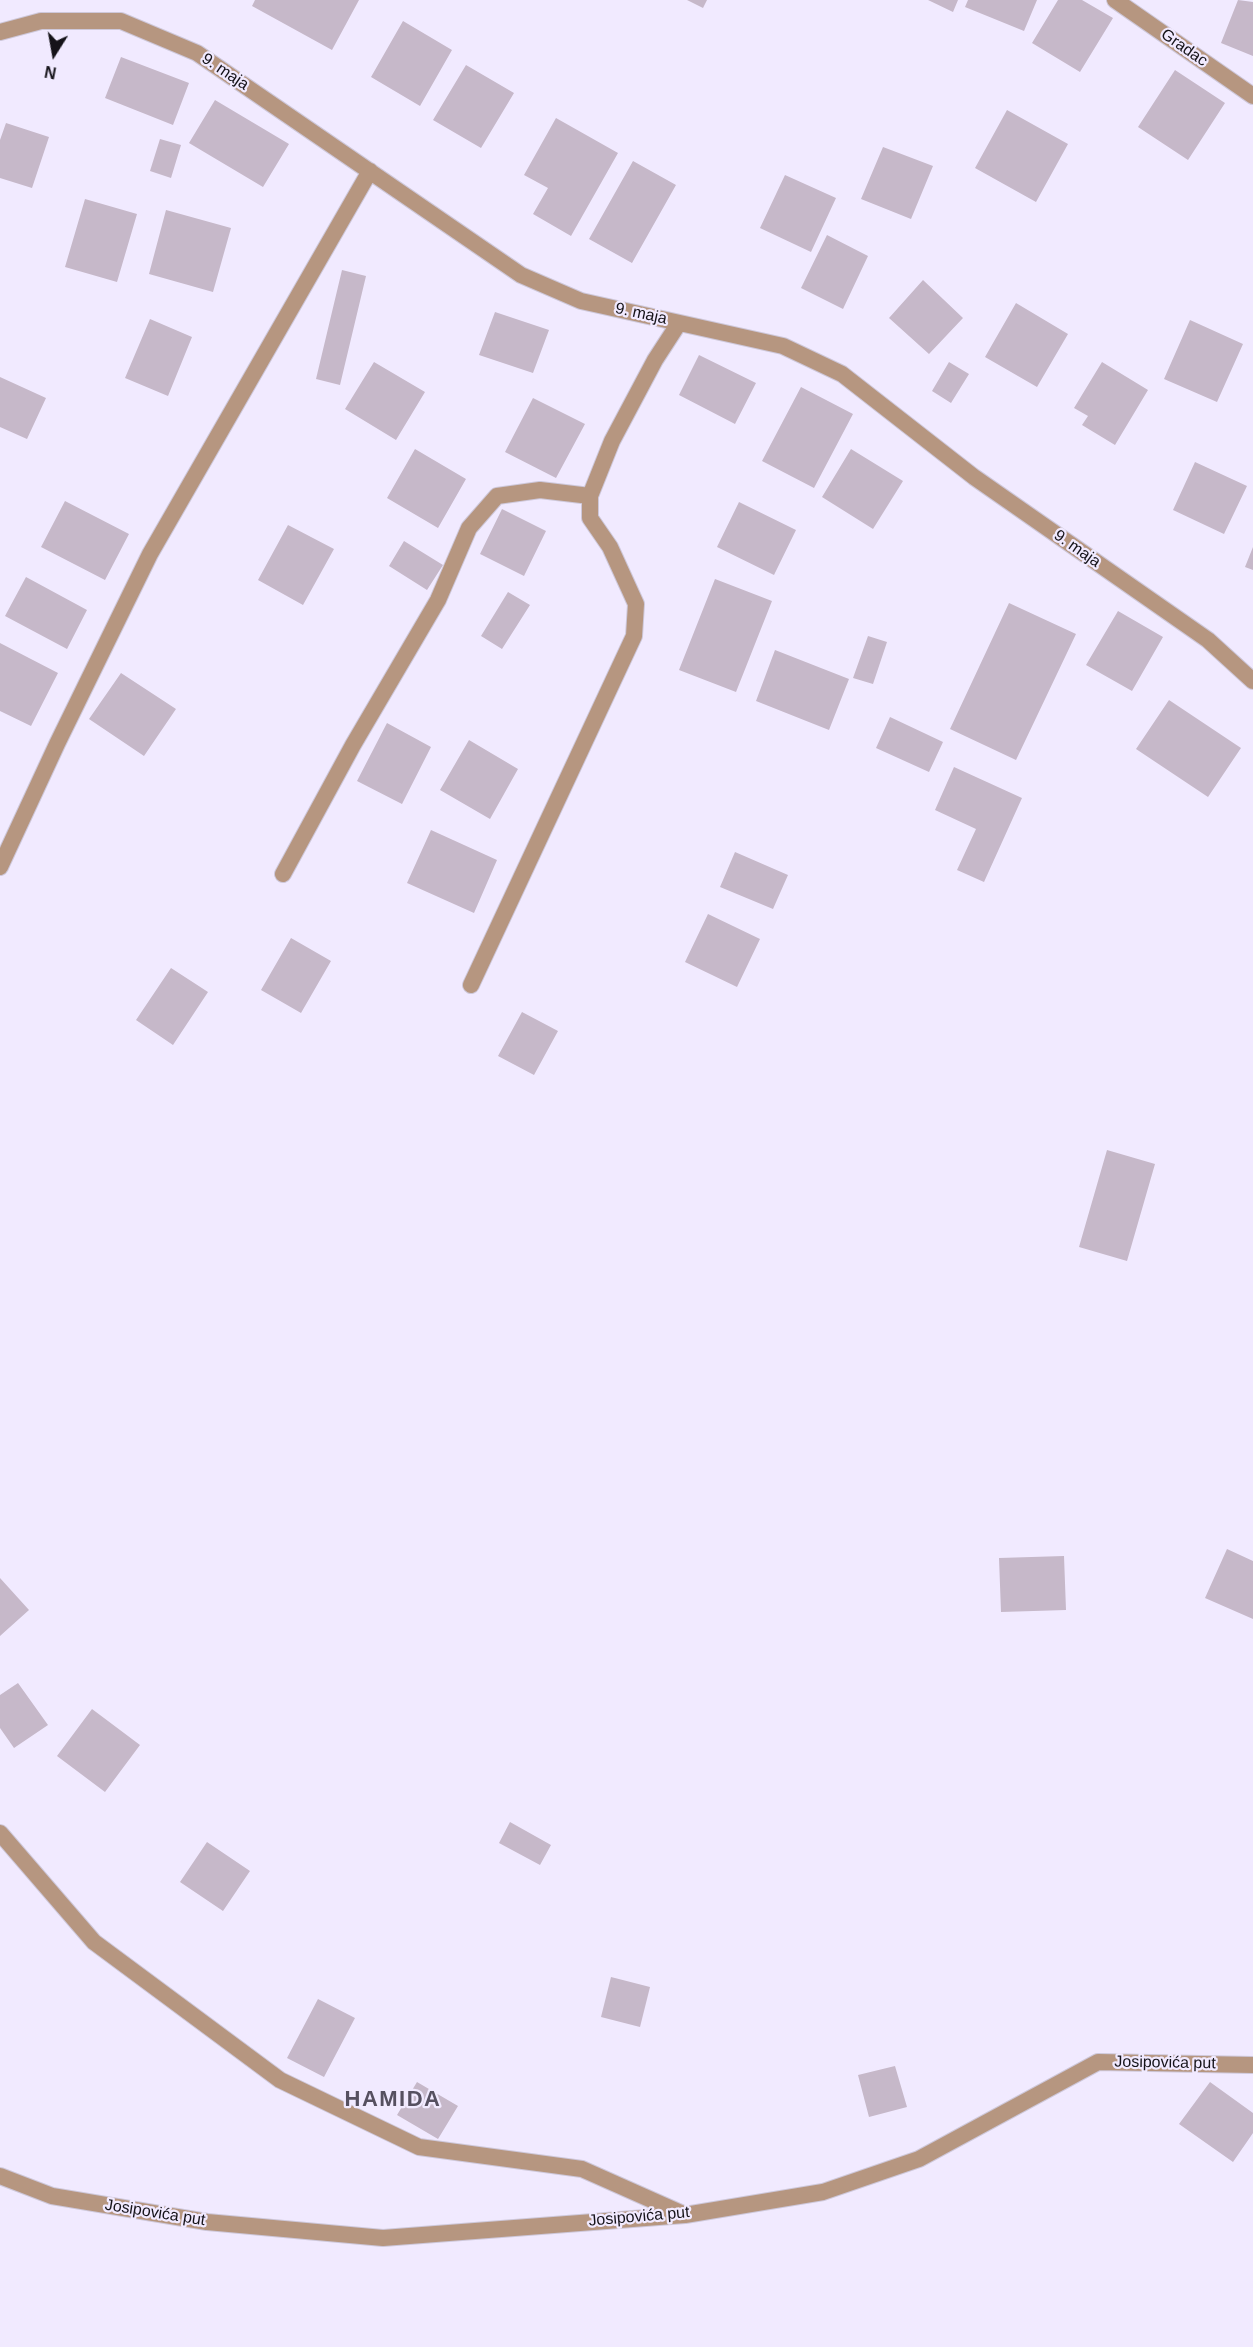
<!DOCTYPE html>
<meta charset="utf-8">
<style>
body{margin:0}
#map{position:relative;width:1253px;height:2347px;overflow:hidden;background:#f1eaff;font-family:Arial,sans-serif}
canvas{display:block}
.north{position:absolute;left:24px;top:24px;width:60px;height:60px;-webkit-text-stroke:4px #f1eaff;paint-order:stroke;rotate:191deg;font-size:16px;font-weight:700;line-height:24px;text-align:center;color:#151319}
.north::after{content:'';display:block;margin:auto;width:21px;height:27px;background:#151319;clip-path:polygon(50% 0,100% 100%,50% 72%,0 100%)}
</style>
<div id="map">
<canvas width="1253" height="2347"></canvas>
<div class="north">N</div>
</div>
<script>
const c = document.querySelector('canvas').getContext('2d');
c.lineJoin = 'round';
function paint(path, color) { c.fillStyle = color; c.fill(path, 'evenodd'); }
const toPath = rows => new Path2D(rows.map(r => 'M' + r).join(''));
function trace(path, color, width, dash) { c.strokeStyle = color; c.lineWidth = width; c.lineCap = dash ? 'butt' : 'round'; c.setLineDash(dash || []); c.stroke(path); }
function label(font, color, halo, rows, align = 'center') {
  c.font = font + ' Arial,sans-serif'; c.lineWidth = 4.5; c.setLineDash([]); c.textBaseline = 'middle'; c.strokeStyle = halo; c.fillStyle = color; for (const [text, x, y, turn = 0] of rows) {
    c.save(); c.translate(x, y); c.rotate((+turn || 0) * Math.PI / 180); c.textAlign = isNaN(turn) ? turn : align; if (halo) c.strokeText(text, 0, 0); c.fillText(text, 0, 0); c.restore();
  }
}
paint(toPath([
 [255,0,359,0,332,50,252,6],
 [687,0,707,0,703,8],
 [928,0,958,0,953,12],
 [968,0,1037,0,1024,31,965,7],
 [1058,0,1082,0,1113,18,1080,72,1032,43],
 [1238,0,1253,2,1253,56,1221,43],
 [403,21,452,50,420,106,371,77],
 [121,57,189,83,173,125,105,98],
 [466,65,514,93,481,148,433,120],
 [1175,70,1225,103,1188,160,1138,127],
 [215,100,289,144,263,187,189,143],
 [1007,110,1068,144,1036,202,975,168],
 [556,118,618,153,571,236,533,214,548,188,524,175],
 [6,123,49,137,32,188,0,178,0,140],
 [160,139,181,145,171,178,150,171],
 [883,147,933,166,911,219,861,199],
 [633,161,676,185,632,263,589,239],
 [785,175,836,198,811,252,760,228],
 [85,199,137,214,117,282,65,267],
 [166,210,231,228,213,292,149,274],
 [827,235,868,256,843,309,801,288],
 [342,270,366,276,340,385,316,379],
 [923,280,963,318,929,354,889,318],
 [1016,303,1068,334,1037,387,985,357],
 [495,312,549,330,533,373,479,355],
 [150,319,192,337,168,396,125,378],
 [1190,320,1243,344,1217,402,1164,379],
 [699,355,756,383,735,424,679,395],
 [374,362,425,392,396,440,345,409],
 [949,362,969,374,951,403,932,391],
 [1102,362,1148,390,1115,445,1082,425,1088,416,1074,408],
 [0,377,46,398,27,439,0,427],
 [801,387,853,414,814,488,762,461],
 [533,398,585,424,556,478,505,452],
 [415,449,466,479,438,528,387,498],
 [851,449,903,481,873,529,822,497],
 [1195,462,1247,486,1224,534,1173,510],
 [65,501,129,534,105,580,41,547],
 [739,502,796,530,774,575,717,547],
 [502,509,546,531,524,576,480,554],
 [288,525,334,549,303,605,258,580],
 [404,541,443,565,427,590,389,566],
 [1253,547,1253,570,1245,567],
 [26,577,87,610,67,649,5,616],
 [715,579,772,601,736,692,679,670],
 [508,592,530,605,502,649,481,636],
 [1009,603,1076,634,1016,760,950,729],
 [1118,611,1163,637,1132,691,1086,665],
 [868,636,887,642,873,684,853,678],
 [0,643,58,673,31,726,0,711],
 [775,650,849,679,829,730,756,701],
 [121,673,176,709,144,756,89,719],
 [1169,700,1241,748,1208,797,1136,749],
 [890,717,943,742,929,772,876,748],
 [387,723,431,747,402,804,357,781],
 [469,740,518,769,490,819,440,790],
 [954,767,1022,798,984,882,957,870,976,829,935,810],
 [431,830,497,860,474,913,407,883],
 [735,852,788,875,773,909,720,887],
 [708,914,760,939,737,987,685,962],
 [291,938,331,961,301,1013,261,990],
 [171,968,208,992,173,1045,136,1020],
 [522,1012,558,1031,534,1075,498,1056],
 [1107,1150,1155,1164,1127,1261,1079,1247],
 [1227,1549,1253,1561,1253,1619,1205,1598],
 [1064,1556,1066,1610,1001,1612,999,1558],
 [0,1578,29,1610,0,1636],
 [18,1683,48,1725,14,1748,0,1728,0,1695],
 [92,1709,140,1745,105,1792,57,1756],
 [510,1822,551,1845,540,1865,499,1843],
 [207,1842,250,1871,223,1911,180,1882],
 [611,1977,650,1987,640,2027,601,2017],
 [318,1999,355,2018,324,2077,287,2058],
 [895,2066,907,2107,869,2117,858,2075],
 [417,2082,458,2106,438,2139,397,2115],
 [1210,2082,1253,2113,1253,2133,1233,2162,1179,2124]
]), '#c6b8c9');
const minor = toPath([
 [1115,0,1253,96],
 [0,32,41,21,121,21,197,53,521,275,581,301,783,346,842,374,974,477,1208,640,1253,681],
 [0,867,57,744,150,554,370,171],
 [283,874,353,745,438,600,469,528,497,496,540,490,590,496],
 [471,985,634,636,636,604,610,547,590,518,590,496,612,441,655,360,679,323],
 [0,1833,94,1942,280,2080,419,2147,582,2169,681,2213],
 [0,2176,52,2196,207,2222,383,2238,685,2215,823,2192,919,2159,1098,2062,1253,2065]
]);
trace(minor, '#cec8da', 18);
trace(minor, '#b69680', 16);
label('16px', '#151319', '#f1eaff', [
 ["Gradac",1184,48,35],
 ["9. maja",225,72,34],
 ["9. maja",641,314,12],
 ["9. maja",1077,549,35],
 ["Josipovića put",1165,2063,1],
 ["Josipovića put",155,2213,9],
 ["Josipovića put",639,2217,-5]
]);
c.letterSpacing = '1.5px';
label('bold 22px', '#565060', '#f1eaff', [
 ["HAMIDA",393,2100]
]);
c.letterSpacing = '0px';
</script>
